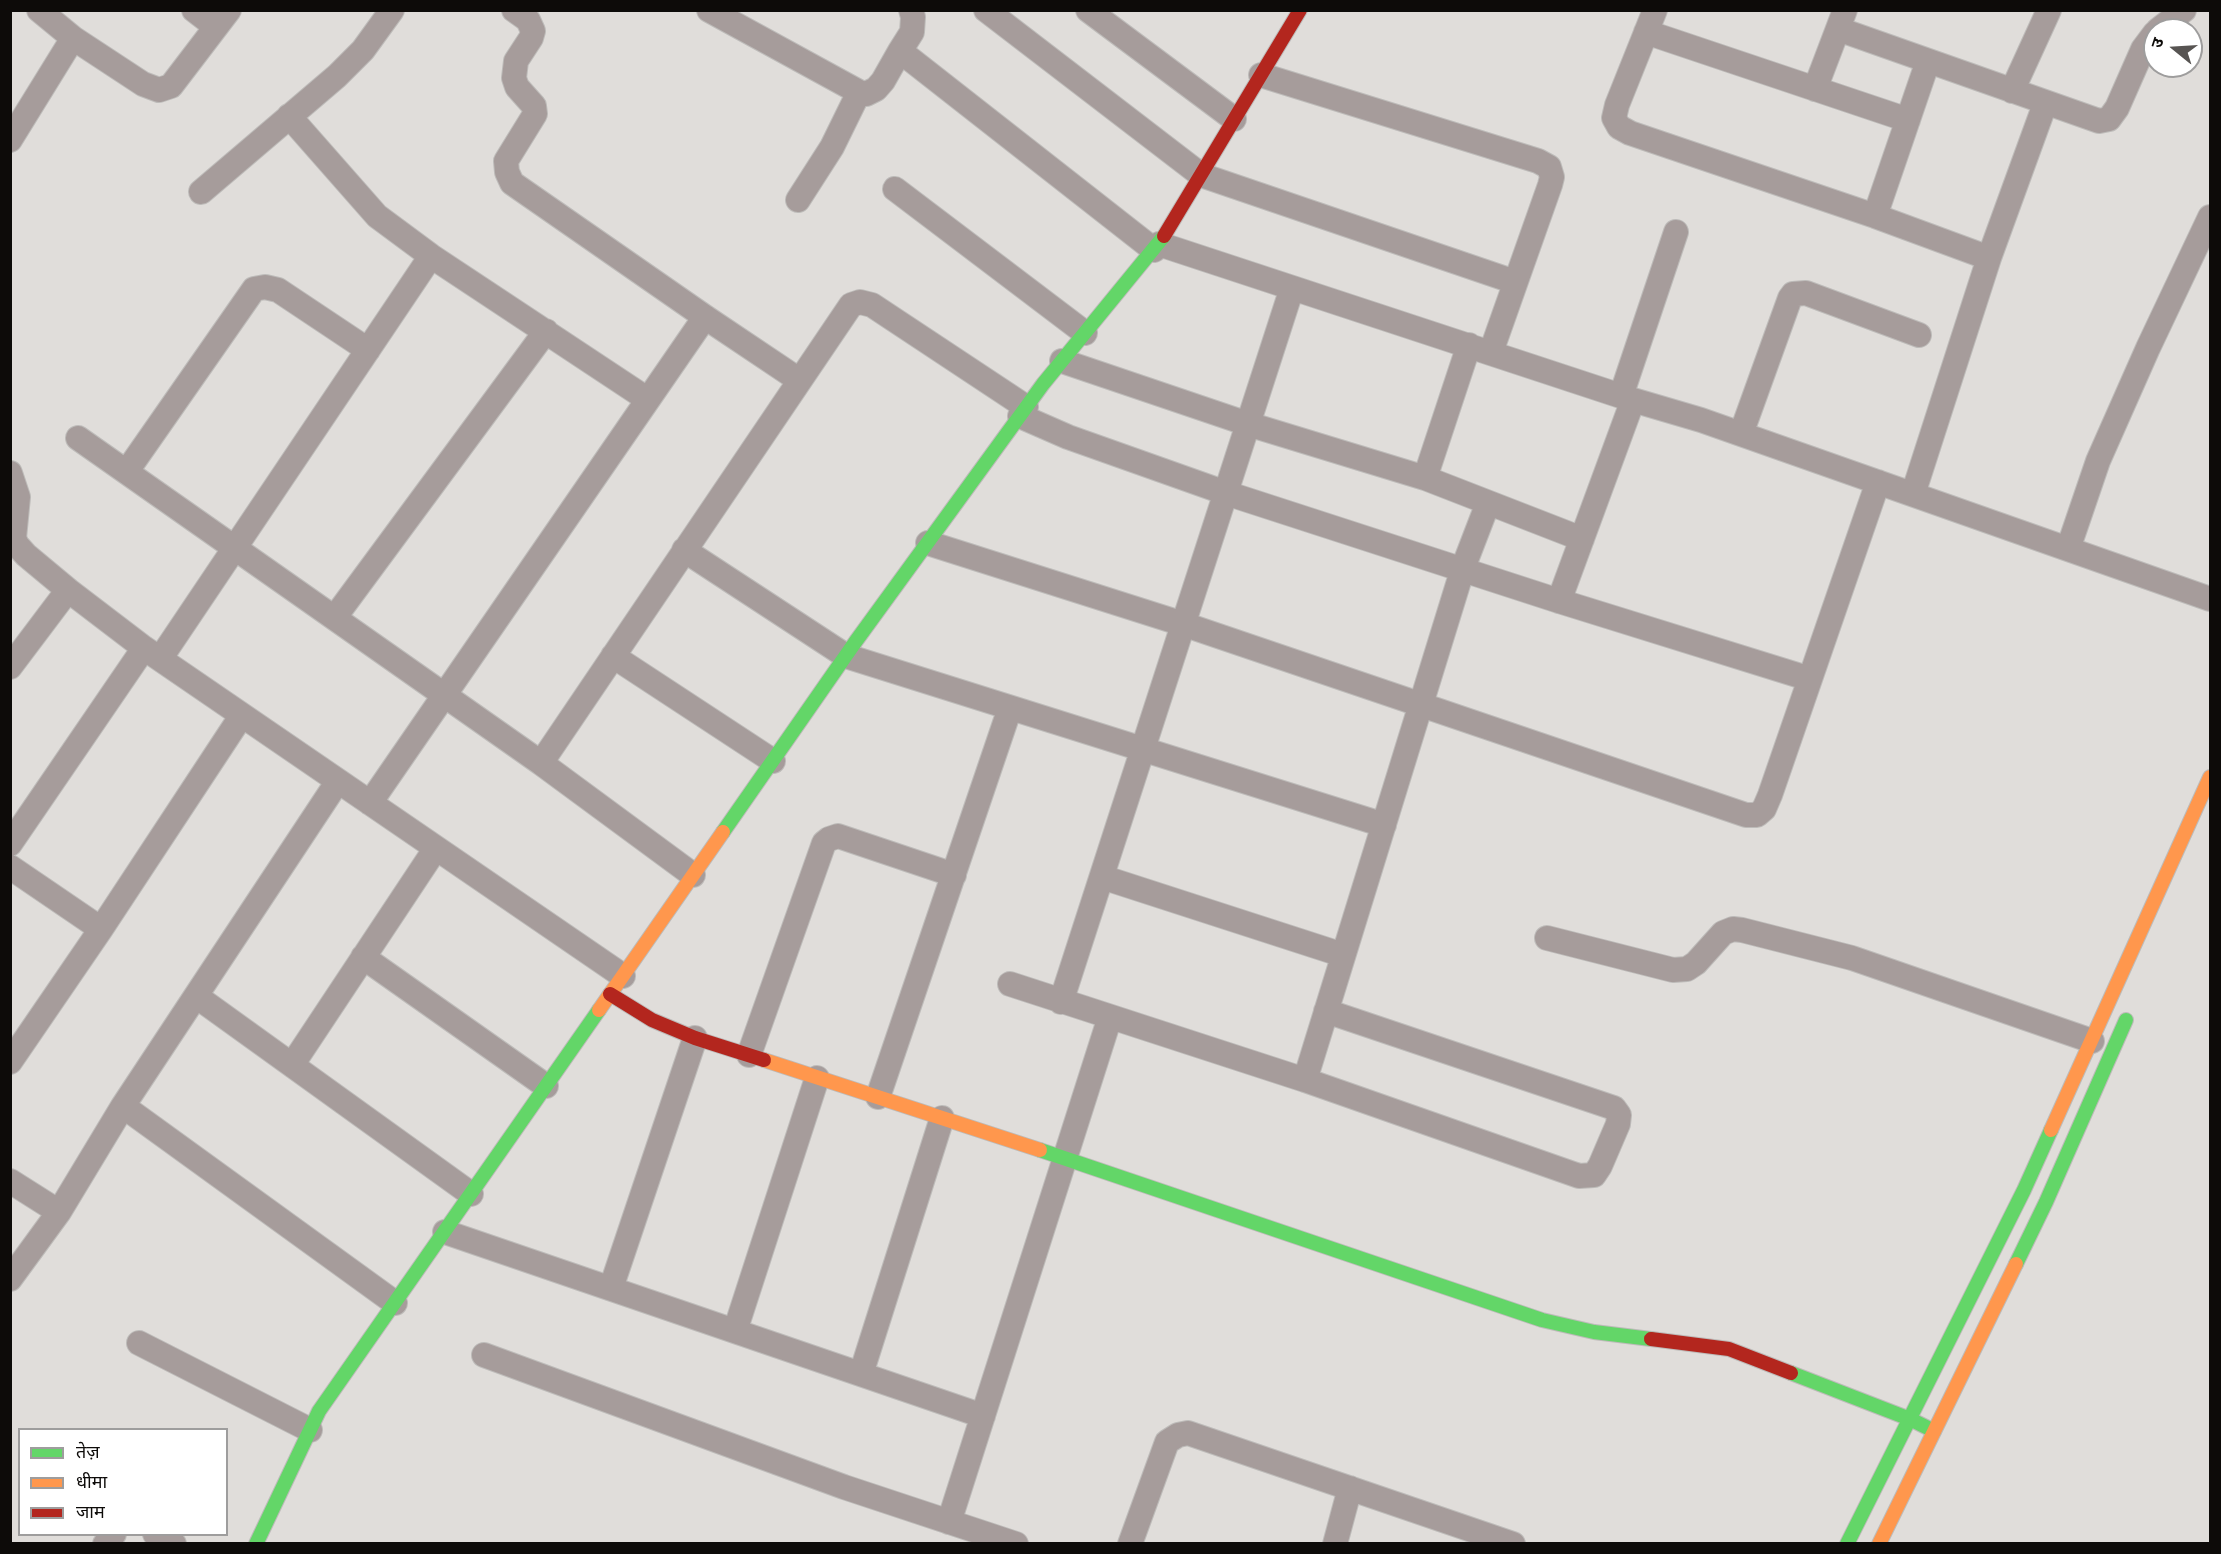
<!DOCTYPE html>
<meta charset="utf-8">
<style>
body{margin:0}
#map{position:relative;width:2221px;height:1554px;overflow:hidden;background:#e0ddda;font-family:"Work Sans","Noto Sans Devanagari",sans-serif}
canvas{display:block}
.frame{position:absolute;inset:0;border:12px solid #0d0b09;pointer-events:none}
.legend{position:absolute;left:18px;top:1428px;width:210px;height:108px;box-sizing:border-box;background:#fff;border:2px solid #9e9d9d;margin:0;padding:8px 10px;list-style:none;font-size:18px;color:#0d0b09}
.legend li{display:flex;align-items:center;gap:12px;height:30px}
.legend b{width:30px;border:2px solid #9e9d9d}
.north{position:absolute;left:2143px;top:18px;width:60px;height:60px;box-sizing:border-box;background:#fff;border:2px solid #9e9d9d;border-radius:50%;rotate:288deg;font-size:16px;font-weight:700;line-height:24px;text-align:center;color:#0d0b09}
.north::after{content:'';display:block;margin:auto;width:21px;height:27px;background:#575452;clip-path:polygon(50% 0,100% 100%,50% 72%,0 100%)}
</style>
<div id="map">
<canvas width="2221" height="1554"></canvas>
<div class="frame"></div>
<ul class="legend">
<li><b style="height:8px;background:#63d668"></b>तेज़</li>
<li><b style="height:8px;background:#ff974d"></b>धीमा</li>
<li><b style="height:8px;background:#b3261e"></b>जाम</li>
</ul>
<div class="north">उ</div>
</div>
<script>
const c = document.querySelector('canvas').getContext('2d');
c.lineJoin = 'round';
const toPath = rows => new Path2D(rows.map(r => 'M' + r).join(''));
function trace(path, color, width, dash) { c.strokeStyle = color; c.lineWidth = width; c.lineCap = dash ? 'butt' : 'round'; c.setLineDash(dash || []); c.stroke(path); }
const street = toPath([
 [39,10,73,38,143,84,159,90,171,86,229,10],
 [194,10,216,27],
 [514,10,528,20,533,31,531,38,516,61,514,78,517,87,534,106,535,114,506,161,507,172,512,183,705,317,799,380],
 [709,10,859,92,866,94,876,89,883,81,900,51],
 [911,10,913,17,912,32,900,51,1154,250],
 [986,10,1201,175,1515,282],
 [1088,10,1234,119],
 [1655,10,1617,105,1614,118,1619,127,1630,133,1875,216,1989,258],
 [1838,29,2099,121,2109,119,2117,108,2143,49,2155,33],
 [2158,30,2184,10],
 [1646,32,1908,120],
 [1261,75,1538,161,1549,167,1552,177,1550,185,1491,352],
 [1815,89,1845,10],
 [2012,91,2049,10],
 [289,116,377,216,431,256,647,399],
 [10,140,73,38],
 [895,189,1085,333],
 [201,192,337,76,363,50,392,10],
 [798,200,832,147,859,92],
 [1875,216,1928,61],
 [1159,244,1633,400,1701,420,2210,599],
 [1062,361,1248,424,1425,478,1582,539],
 [1621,396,1676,232],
 [1020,416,1068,437,1226,493,1559,601,1810,679],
 [1741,434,1790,298,1793,294,1806,293,1919,335],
 [78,438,541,763,693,875],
 [127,471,254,289,265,287,278,290,368,350],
 [10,473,18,497,14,538,17,545,26,555,68,590,144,648,623,976],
 [1425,478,1469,345],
 [1913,494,1989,258,2045,104],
 [928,543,1183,624,1746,815,1757,815,1764,809,1770,795,1878,482],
 [2068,549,2098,461,2148,348,2210,217],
 [684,550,846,656,1384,825],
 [1559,601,1633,400],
 [335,617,546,331],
 [613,656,773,761],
 [160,659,431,256],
 [10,667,68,590],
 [541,763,851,305,860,302,872,305,1026,407],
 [370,803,705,317],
 [10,844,144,648],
 [10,867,101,929],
 [1102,877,1343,955],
 [1547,938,1673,970,1687,969,1696,963,1723,933,1733,929,1742,930,1852,958,2092,1041],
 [363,957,546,1086],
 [1010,984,1305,1080,1579,1176,1594,1175,1600,1166,1618,1124,1619,1115,1614,1108,1326,1011],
 [196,996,471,1194],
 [1061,1002,1292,288],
 [749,1055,824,843,829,839,838,836,954,875],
 [10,1062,101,929,242,715],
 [292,1065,436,848],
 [1305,1080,1463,568,1488,503],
 [878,1097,1010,708],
 [123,1106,395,1303],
 [10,1181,59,1212],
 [445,1232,983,1416],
 [10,1279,59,1212,123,1106,338,781],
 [611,1288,695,1038],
 [735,1331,817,1078],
 [139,1343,310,1430],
 [484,1355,844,1487,1016,1544],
 [861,1374,942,1118],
 [949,1522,1110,1017],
 [155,1534,174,1544],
 [105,1544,114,1534],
 [1130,1544,1167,1442,1178,1435,1188,1433,1513,1544],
 [1335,1544,1350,1488]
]);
const fast = toPath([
 [723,832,856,641,1043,384,1164,236],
 [1040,1150,1542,1320,1594,1332,1651,1339],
 [2016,1264,2046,1202,2126,1020],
 [1791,1373,1910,1419,1934,1431],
 [256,1544,319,1411,599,1010],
 [1847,1544,2024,1190,2051,1130]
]);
const slow = toPath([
 [599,1010,723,832],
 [764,1060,1040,1150],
 [2051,1130,2210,777],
 [1879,1544,2016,1264]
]);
const jam = toPath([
 [1164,236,1300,10],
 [610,994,652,1020,695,1038,764,1060],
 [1651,1339,1729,1349,1791,1373]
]);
trace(street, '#bdbbb9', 26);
trace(fast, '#bdbbb9', 16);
trace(slow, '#bdbbb9', 16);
trace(jam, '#bdbbb9', 16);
trace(street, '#a69c9b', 24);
trace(fast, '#63d668', 14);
trace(slow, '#ff974d', 14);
trace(jam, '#b3261e', 14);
</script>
